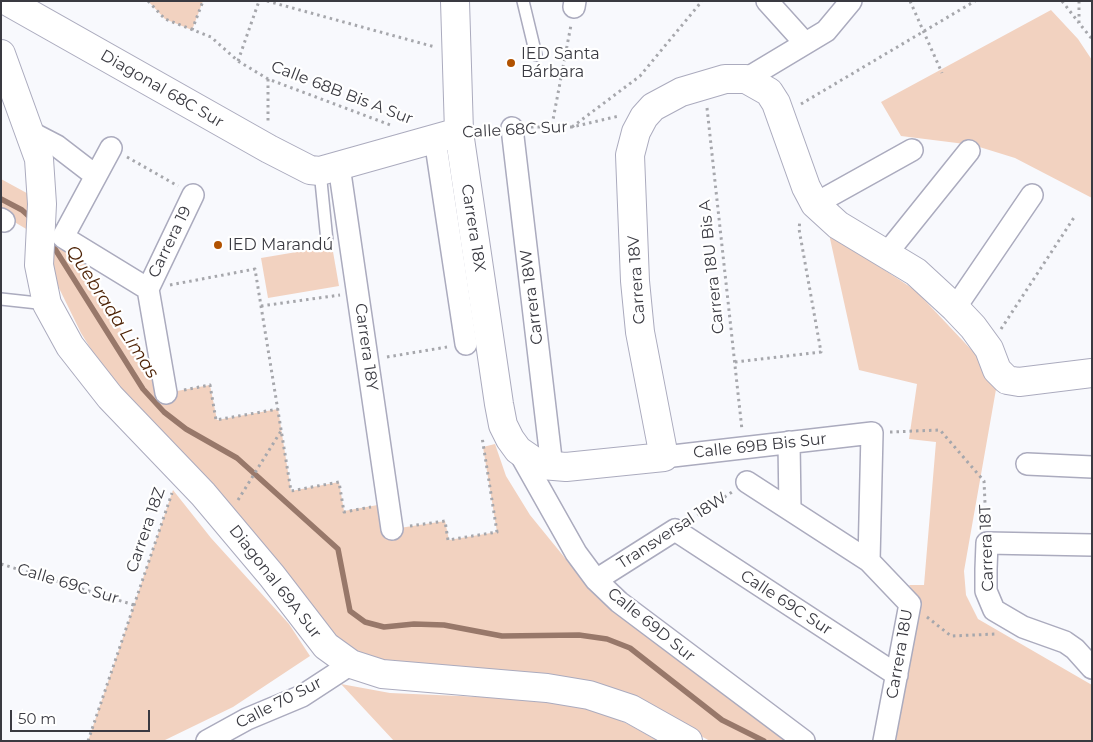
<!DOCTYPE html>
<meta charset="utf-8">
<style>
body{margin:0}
#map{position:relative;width:1093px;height:742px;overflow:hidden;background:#f8f9fd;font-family:Montserrat,sans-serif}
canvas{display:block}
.frame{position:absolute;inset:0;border:2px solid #3a3a41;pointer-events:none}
.scale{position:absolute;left:10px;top:710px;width:140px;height:22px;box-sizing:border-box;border:2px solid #3a3a41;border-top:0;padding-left:6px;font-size:15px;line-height:18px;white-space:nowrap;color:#3a3a41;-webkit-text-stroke:4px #fff;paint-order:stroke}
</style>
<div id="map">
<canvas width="1093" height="742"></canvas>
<div class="frame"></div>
<div class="scale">50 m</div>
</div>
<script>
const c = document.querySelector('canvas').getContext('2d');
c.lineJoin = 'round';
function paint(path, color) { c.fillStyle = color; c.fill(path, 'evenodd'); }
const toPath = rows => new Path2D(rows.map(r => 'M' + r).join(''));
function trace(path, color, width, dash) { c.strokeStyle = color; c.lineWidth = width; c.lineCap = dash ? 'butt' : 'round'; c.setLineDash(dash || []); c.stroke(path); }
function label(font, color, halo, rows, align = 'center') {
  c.font = font + ' Montserrat,sans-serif'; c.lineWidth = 4.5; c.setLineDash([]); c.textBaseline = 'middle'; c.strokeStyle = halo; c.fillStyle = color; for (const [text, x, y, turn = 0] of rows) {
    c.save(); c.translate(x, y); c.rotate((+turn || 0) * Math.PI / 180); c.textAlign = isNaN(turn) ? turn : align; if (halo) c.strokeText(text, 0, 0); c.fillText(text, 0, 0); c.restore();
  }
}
paint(toPath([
 [148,1,203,1,192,30,165,19],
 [1051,10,1078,39,1092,60,1092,198,1015,158,973,145,901,136,881,102],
 [1,179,34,197,33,233,1,214],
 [829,234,915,290,998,378,964,571,966,595,978,619,1092,685,1092,741,896,741,916,615,917,597,909,585,924,585,936,442,909,439,917,384,859,370],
 [63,237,79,247,129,345,153,381,166,393,210,385,217,420,278,409,291,491,339,482,344,511,389,503,393,529,445,521,449,540,497,532,483,447,495,444,506,476,530,515,578,574,710,673,817,741,710,741,648,707,372,664,338,643,107,375,81,333,57,284,50,254],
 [332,246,339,286,268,298,261,258],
 [173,490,211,538,289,624,310,656,233,707,163,741,88,741],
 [341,684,390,693,529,699,585,706,628,724,658,741,394,741]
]), '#f2d2c0');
trace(toPath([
 [1,199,22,210,33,220],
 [50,241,143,389,164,412,186,429,237,458,338,549,350,611,365,622,384,627,414,624,444,625,502,636,579,635,607,639,630,648,722,720,764,741]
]), '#98786a', 5.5);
const service = toPath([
 [523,1,536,55],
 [320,171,327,241],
 [1,299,47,304]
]);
const minor = toPath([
 [767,1,804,42],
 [574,7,575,1],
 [746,79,826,31,851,1],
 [512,128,552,467],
 [30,132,57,146,96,176],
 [435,139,466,344],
 [111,148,63,237,148,289],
 [339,166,392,529],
 [815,204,912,150],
 [1,219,4,221],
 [887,253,969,151],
 [148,289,166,393],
 [148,289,193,195],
 [955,308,1032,195],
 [789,442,790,509],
 [518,450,576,553,596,580,619,602,804,741],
 [664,457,872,433,869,561,910,604,884,741],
 [1027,464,1092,467],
 [747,482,869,561],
 [1092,545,987,543,986,569,986,591,994,610,1023,627,1065,642,1075,649,1092,668],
 [596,580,675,530,897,675],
 [207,741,247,719,302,696,351,664]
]);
const tertiary = toPath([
 [7,1,269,149,310,170,320,171,459,132],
 [455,1,459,132,499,404,503,425,510,439,518,450,534,461,542,465,566,467,664,457,640,332,635,281,630,155,636,132,644,117,653,107,681,92,725,79,746,79,769,92,776,103,806,187,815,204,838,225,916,272,955,308,973,327,989,349,997,370,1007,380,1019,382,1092,373],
 [1,54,39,159,42,204,39,265,47,304,70,346,110,397,203,494,272,576,326,646,351,664,382,674,547,688,589,695,631,709,688,741]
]);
trace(service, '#ababbe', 14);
trace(minor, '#ababbe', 24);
trace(tertiary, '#ababbe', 30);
trace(toPath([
 [148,1,165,19,211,37,238,61,268,79,393,126],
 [267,1,435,47],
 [910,1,942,73],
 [1062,1,1079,23],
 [1079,1,1079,23,1092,39],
 [192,30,203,1],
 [238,61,259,1],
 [268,79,268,123],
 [801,104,975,1],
 [707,108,742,430],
 [552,125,571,25],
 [531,127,572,127,619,116],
 [572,127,640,76,702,1],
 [127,157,178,186],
 [170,285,255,269,291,491,339,482,344,512,371,507],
 [261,306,340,295],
 [1001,329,1075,216],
 [387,357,447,347],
 [735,362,821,352,799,229,800,220],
 [184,390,210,385,216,420,278,409],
 [890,432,940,430,984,481,986,525],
 [238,500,281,431],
 [692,519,732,492],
 [410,526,445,521,448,540,497,532,482,437],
 [1,564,134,605],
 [927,617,951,636,996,634],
 [88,741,172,493]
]), '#a6a7ac', 3, [2.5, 4]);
trace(service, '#fff', 11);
trace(minor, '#fff', 21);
trace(tertiary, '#fff', 28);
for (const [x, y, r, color] of [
 [511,63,5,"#b15201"],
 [218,245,5,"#b15201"]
]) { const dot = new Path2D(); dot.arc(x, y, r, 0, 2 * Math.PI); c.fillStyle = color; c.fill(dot); trace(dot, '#fff', 2); }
label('16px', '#3a3a41', '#fff', [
 ["IED Santa",521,54],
 ["Bárbara",521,72],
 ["IED Marandú",228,245]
], 'left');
label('16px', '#3a3a41', '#fff', [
 ["Diagonal 68C Sur",162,89,30],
 ["Calle 68B Bis A Sur",342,93,21],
 ["Calle 68C Sur",515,130,-3],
 ["Carrera 18X",473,228,81],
 ["Carrera 19",170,242,-64],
 ["Carrera 18U Bis A",712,267,-96],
 ["Carrera 18V",637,280,-94],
 ["Carrera 18W",532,297,-97],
 ["Carrera 18Y",366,347,82],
 ["Calle 69B Bis Sur",760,446,-6],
 ["Carrera 18Z",146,530,-71],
 ["Transversal 18W",672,531,-33],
 ["Carrera 18T",987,548,-92],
 ["Diagonal 69A Sur",275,582,52],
 ["Calle 69C Sur",68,584,17],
 ["Calle 69C Sur",786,603,33],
 ["Calle 69D Sur",651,625,39],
 ["Carrera 18U",900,654,-80],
 ["Calle 70 Sur",279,703,-27]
]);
label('italic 18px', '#4e2306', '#fff', [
 ["Quebrada Limas",112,312,57]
]);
</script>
